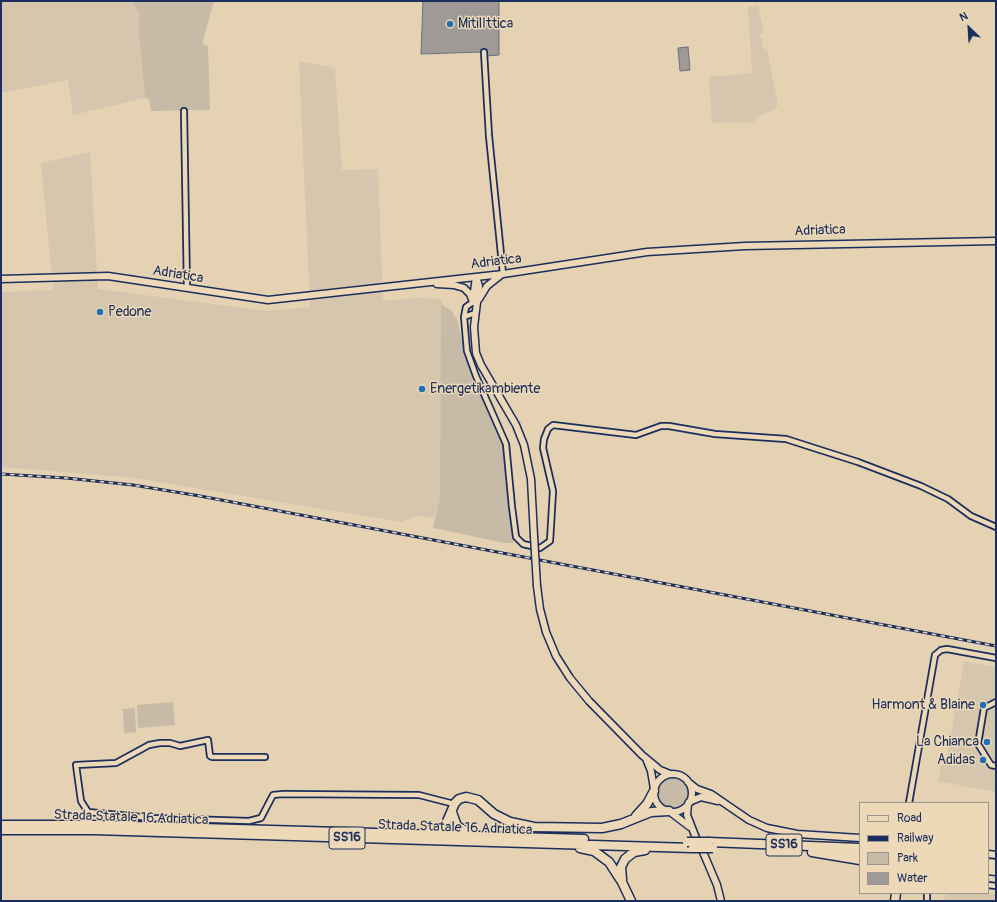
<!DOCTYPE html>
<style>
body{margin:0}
#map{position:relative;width:997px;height:902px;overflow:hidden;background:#e5d2b3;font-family:Pangolin,sans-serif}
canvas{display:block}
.frame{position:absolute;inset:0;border:2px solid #1b2f5e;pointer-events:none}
.legend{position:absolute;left:859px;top:802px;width:130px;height:92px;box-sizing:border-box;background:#edd9b7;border:1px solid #999593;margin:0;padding:5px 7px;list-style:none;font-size:12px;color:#1b2f5e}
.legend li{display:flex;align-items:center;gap:8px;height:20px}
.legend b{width:20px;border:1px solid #999593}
.north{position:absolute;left:949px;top:8px;width:40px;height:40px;-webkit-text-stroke:3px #edd9b7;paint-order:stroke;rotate:335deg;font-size:11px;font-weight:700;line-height:16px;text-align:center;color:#1b2f5e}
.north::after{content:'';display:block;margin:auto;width:14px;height:18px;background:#1b2f5e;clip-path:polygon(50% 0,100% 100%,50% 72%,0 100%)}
</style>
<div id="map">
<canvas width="997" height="902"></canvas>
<div class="frame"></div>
<ul class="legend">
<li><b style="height:5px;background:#edd9b7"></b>Road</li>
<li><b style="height:5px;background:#1b2f5e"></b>Railway</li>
<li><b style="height:11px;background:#c7baa7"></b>Park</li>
<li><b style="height:11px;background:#a09a96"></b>Water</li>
</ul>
<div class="north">N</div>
</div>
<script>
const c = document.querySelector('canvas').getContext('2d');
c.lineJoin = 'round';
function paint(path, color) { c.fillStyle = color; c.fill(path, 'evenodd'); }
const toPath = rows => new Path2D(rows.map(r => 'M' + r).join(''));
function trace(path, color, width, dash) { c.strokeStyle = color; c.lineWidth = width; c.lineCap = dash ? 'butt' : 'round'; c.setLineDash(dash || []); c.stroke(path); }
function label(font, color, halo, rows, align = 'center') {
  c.font = font + ' Pangolin,sans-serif'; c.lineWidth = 3; c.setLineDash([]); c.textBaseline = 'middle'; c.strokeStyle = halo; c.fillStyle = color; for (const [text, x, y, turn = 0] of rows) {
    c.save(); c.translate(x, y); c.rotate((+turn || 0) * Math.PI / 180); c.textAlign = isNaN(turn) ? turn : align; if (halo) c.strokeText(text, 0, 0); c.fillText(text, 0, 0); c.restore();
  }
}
paint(toPath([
 [1,1,133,1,140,15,138,22,145,98,73,115,68,80,1,93],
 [758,5,764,33,760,34,763,49,767,49,778,104,774,110,760,115,753,122,712,123,709,77,752,73,748,7],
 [299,61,335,68,342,170,378,169,383,301,417,298,442,299,440,497,435,518,416,516,401,522,134,478,1,467,1,292,53,290,41,163,90,152,98,289,267,311,310,307],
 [964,661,996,667,996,792,938,781,941,766,946,763],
 [946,893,996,894,996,901,944,901]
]), '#d6c6ad');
paint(toPath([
 [133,1,214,1,202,44,208,46,210,110,151,111,149,99,145,98,138,22,140,15],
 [441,304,451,310,457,319,467,362,501,437,505,452,512,533,514,543,505,543,433,528,440,497],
 [173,702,175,725,138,728,137,705],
 [135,708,136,732,124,733,123,709],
 '658 793a15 15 0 1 1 30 0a15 15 0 1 1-30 0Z'
]), '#c7baa7');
const water = toPath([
 [423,1,499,1,499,55,486,56,482,52,421,54,423,1],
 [688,47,690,70,680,71,678,48,688,47]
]);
paint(water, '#a09a96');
trace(water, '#6b6f80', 1);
const street = toPath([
 [484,52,489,136,503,274],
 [184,111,187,288],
 [473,302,466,307,464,317,467,351,476,376,506,444,512,507,516,537,523,544,540,548,550,541,553,491,543,448,544,439,548,429,553,425,636,435,661,426,669,426,715,434,786,439,858,462,921,486,948,499,971,516,996,527],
 [464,317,475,313],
 [996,702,984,708,978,744,991,765,996,766],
 [265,757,212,757,210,756,208,740,180,746,170,743,160,743,149,745,116,763,76,765,81,801,88,812,152,818,249,821,261,818,273,795,283,794,419,795,454,804],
 [909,803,935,655,941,650,947,649,996,658],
 [988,885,996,886],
 [927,893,927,901]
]);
const secondary = toPath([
 [476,277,479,286,474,327,476,353,481,365,516,425,524,445,531,479,534,536],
 [1,279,108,276,268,300,503,274,647,252,745,246,996,241],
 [437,284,454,285,464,288,470,294,473,302],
 [473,299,476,277],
 [479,299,487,286,501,275],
 [537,586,540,609,546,632,556,656,570,678,589,701,642,755,660,770,670,774],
 [647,761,651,771,654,789],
 '654 793a19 19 0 1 1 38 0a19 19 0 1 1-38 0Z',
 [688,782,697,789,711,794,749,820,767,828,797,834,860,838],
 [689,802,701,797,718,801],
 [688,804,687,815,696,838],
 [669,811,690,827],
 [703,852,717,885,721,901],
 [988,854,996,855]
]);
const highway = toPath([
 [452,812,457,826,464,830,473,832],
 [636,816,647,804,654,791],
 [1,825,97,825,584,839],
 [1,830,94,830,692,848],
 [429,830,438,829,445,826,455,803,459,799,466,797,478,800,494,814,510,822,534,827,602,828,621,824,651,812,669,811],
 [709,842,860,848],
 [580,848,594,851,609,862,622,882,631,901],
 [812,852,860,860],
 [833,852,860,854],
 [988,863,996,864],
 [988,870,996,871],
 [622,879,621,867,625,859,634,852,645,850],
 [895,901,896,893]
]);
trace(street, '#1b2f5e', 8);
trace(secondary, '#1b2f5e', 9);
trace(highway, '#1b2f5e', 11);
trace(street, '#edd9b7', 4.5);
trace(secondary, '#edd9b7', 6);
trace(highway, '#edd9b7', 8);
const rail = toPath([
 [1,474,66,478,133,485,200,496,996,646]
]);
trace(rail, '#1b2f5e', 3);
trace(rail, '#edd9b7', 1.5, [4.5]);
const secondaryBridge = toPath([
 [534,536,537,586]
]);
const highwayBridge = toPath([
 [687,842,709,842],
 [693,848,713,848]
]);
trace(secondaryBridge, '#1b2f5e', 9, []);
trace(highwayBridge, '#1b2f5e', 11, []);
trace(secondaryBridge, '#edd9b7', 6);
trace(highwayBridge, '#edd9b7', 8);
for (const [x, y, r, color] of [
 [450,24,4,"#1f6fb2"],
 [100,312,4,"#1f6fb2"],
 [422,389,4,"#1f6fb2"],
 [983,705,4,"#1f6fb2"],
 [987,742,4,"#1f6fb2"],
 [983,760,4,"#1f6fb2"]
]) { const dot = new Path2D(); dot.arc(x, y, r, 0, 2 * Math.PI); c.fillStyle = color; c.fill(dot); trace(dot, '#edd9b7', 1.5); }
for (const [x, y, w] of [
 [347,838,36],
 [784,845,36]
]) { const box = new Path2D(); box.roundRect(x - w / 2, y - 11, w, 22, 3); c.fillStyle = '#edd9b7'; c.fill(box); trace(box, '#1b2f5e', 1); }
label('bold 13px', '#1b2f5e', null, [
 ["SS16",347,838],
 ["SS16",784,845]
]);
label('14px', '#1b2f5e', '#edd9b7', [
 ["MitilIttica",458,24],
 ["Pedone",108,312],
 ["Energetikambiente",430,389],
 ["Harmont & Blaine",975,705,"right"],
 ["La Chianca",979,742,"right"],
 ["Adidas",975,760,"right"]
], 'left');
label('14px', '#1b2f5e', '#edd9b7', [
 ["Adriatica",820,231,-2],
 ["Adriatica",496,262,-7],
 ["Adriatica",178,275,9],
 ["Strada Statale 16 Adriatica",131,818,2],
 ["Strada Statale 16 Adriatica",455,828,2]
]);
</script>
